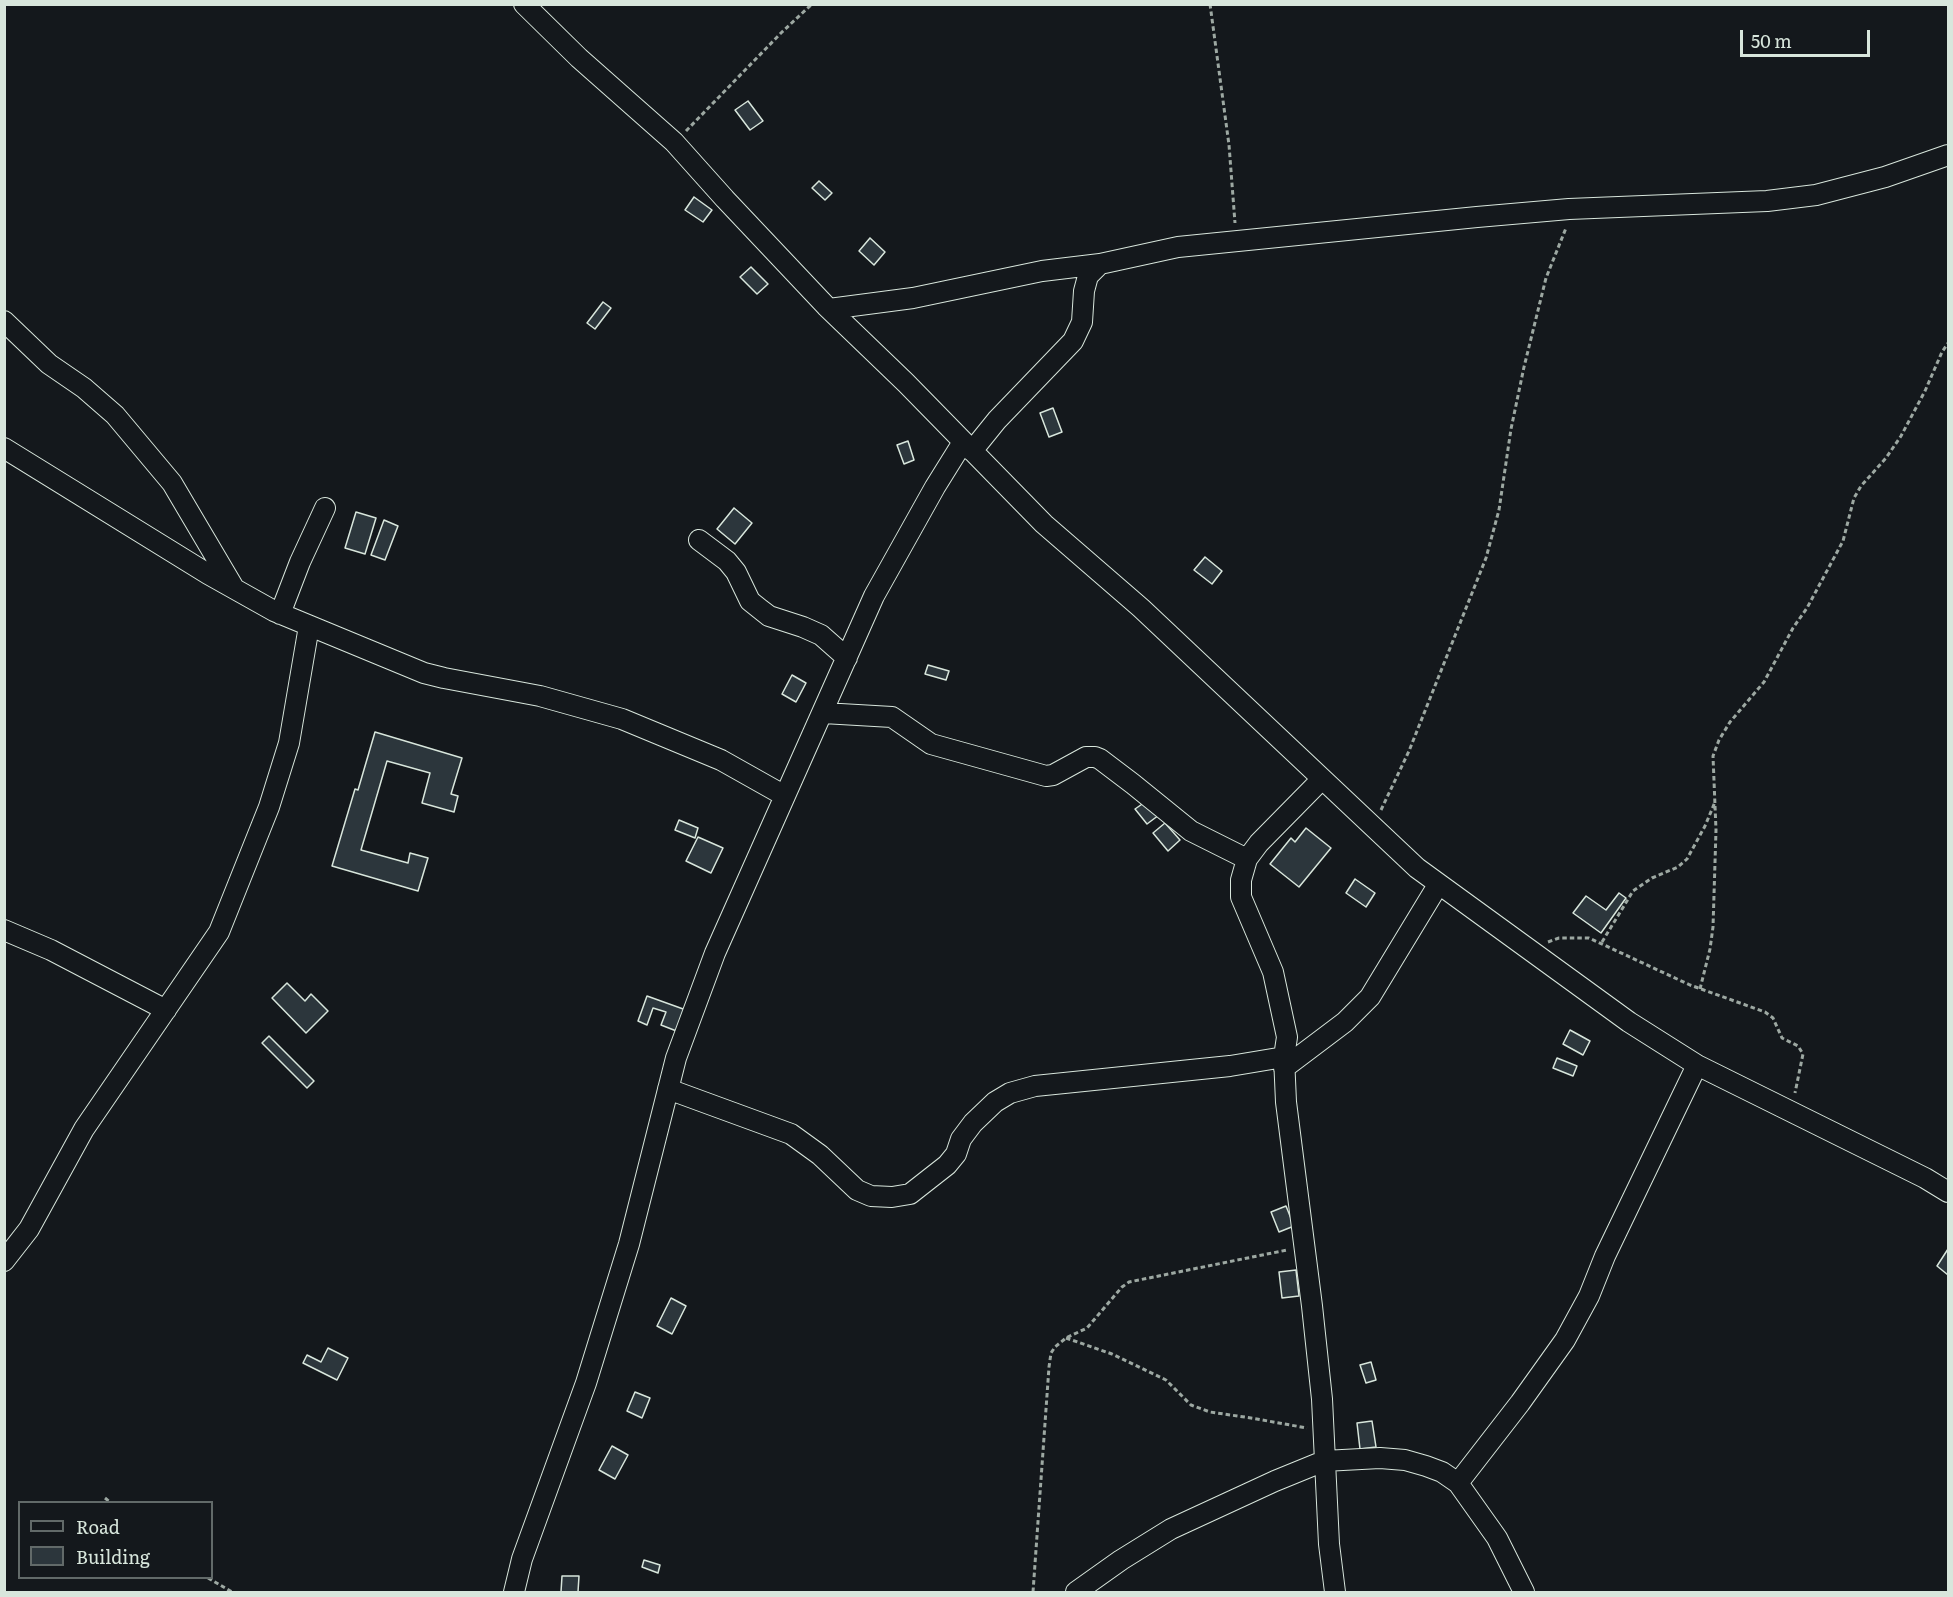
<!DOCTYPE html>
<style>
body{margin:0}
#map{position:relative;width:1953px;height:1597px;overflow:hidden;background:#14181c;font-family:Literata,serif}
canvas{display:block}
.frame{position:absolute;inset:0;border:6px solid #d8e6dc;pointer-events:none}
.legend{position:absolute;left:18px;top:1501px;width:195px;height:78px;box-sizing:border-box;background:#14181c;border:2px solid #626a69;margin:0;padding:8px 10px;list-style:none;font-size:18px;color:#d8e6dc}
.legend li{display:flex;align-items:center;gap:12px;height:30px}
.legend b{width:30px;border:2px solid #626a69}
.scale{position:absolute;left:1740px;top:30px;width:130px;height:27px;box-sizing:border-box;border:3px solid #d8e6dc;border-top:0;padding-left:8px;font-size:18px;line-height:21px;white-space:nowrap;color:#d8e6dc;-webkit-text-stroke:4px #14181c;paint-order:stroke}
</style>
<div id="map">
<canvas width="1953" height="1597"></canvas>
<div class="frame"></div>
<ul class="legend">
<li><b style="height:8px;background:#14181c"></b>Road</li>
<li><b style="height:16px;background:#2c363c"></b>Building</li>
</ul>
<div class="scale">50 m</div>
</div>
<script>
const c = document.querySelector('canvas').getContext('2d');
c.lineJoin = 'round';
function paint(path, color) { c.fillStyle = color; c.fill(path, 'evenodd'); }
const toPath = rows => new Path2D(rows.map(r => 'M' + r).join(''));
function trace(path, color, width, dash) { c.strokeStyle = color; c.lineWidth = width; c.lineCap = dash ? 'butt' : 'round'; c.setLineDash(dash || []); c.stroke(path); }
const building = toPath([
 [748,101,763,121,750,130,735,110,748,101],
 [819,181,832,193,825,200,812,188,819,181],
 [694,197,712,210,703,222,685,210,694,197],
 [870,238,885,252,874,265,859,251,870,238],
 [751,267,768,284,757,294,740,277,751,267],
 [603,302,611,308,595,329,587,323,603,302],
 [1053,408,1062,432,1049,437,1040,413,1053,408],
 [908,441,914,460,904,464,897,445,908,441],
 [734,508,752,523,735,544,717,529,734,508],
 [356,512,376,518,365,554,345,548,356,512],
 [384,520,398,526,385,560,371,555,384,520],
 [1205,557,1222,571,1212,584,1194,570,1205,557],
 [928,665,949,671,946,680,925,674,928,665],
 [792,675,806,683,796,702,782,694,792,675],
 [375,732,462,758,451,794,458,796,454,812,422,803,430,773,387,761,361,850,408,863,410,853,428,858,418,891,332,866,355,789,358,790,375,732],
 [1148,800,1159,815,1147,824,1135,809,1148,800],
 [679,820,698,828,695,838,675,830,679,820],
 [1165,823,1180,840,1168,851,1153,833,1165,823],
 [1306,828,1331,848,1299,887,1270,864,1291,838,1295,842,1306,828],
 [698,837,723,848,711,873,686,861,698,837],
 [1355,879,1375,893,1366,907,1346,893,1355,879],
 [1619,893,1626,898,1601,933,1573,913,1586,896,1606,910,1619,893],
 [287,983,305,1001,311,994,328,1011,306,1033,272,998,287,983],
 [647,996,686,1010,679,1032,661,1025,666,1012,653,1008,647,1025,638,1021,647,996],
 [1570,1030,1590,1041,1583,1055,1563,1044,1570,1030],
 [269,1036,314,1081,307,1088,262,1043,269,1036],
 [1557,1058,1577,1066,1573,1076,1553,1068,1557,1058],
 [1286,1206,1294,1226,1279,1232,1271,1212,1286,1206],
 [1948,1249,1948,1275,1937,1266,1948,1249],
 [1296,1270,1299,1296,1282,1298,1279,1272,1296,1270],
 [671,1298,686,1306,672,1334,657,1326,671,1298],
 [328,1348,348,1358,337,1380,303,1363,307,1355,321,1362,328,1348],
 [1371,1362,1376,1380,1366,1383,1360,1365,1371,1362],
 [635,1392,650,1398,642,1418,627,1411,635,1392],
 [1372,1421,1376,1447,1360,1449,1357,1423,1372,1421],
 [612,1446,628,1455,615,1479,599,1470,612,1446],
 [644,1560,660,1565,658,1573,642,1567,644,1560],
 [562,1576,579,1576,578,1592,561,1592,562,1576]
]);
paint(building, '#2c363c');
trace(building, '#d8e6dc', 1.5);
const minor = toPath([
 [524,4,579,58,674,142,725,199,826,306,906,383,1044,524,1141,608,1417,868,1629,1022,1697,1065,1925,1178,1948,1192],
 [829,309,913,298,1042,271,1100,264],
 [4,321,49,364,84,388,115,415,172,483,234,588],
 [4,448,208,574,274,611,424,673,444,678,540,696,622,719,721,760,785,796],
 [972,451,997,420,1073,341,1082,322,1084,291,1088,276,1100,264,1178,247,1477,217,1569,209,1767,201,1816,195,1885,177,1948,155],
 [699,540,727,561,736,572,750,601,760,609,769,616,803,627,821,635,847,658],
 [280,614,300,562,325,508],
 [823,713,892,717,931,744,1046,776,1053,775,1086,757,1095,757,1100,759,1133,784,1191,831,1247,859],
 [1321,780,1259,843,1247,859,1241,880,1241,897,1273,972,1287,1037,1284,1057,1286,1102,1312,1306,1322,1399,1329,1544,1335,1592],
 [4,930,51,950,166,1010],
 [1284,1068,1345,1022,1370,997,1438,885],
 [668,1089,791,1134,820,1155,857,1190,871,1196,892,1197,910,1194,947,1165,956,1154,961,1139,973,1123,995,1102,1010,1093,1035,1086,1230,1066,1284,1057],
 [4,1261,29,1229,84,1129,219,932,269,807,289,743,309,626],
 [1458,1483,1520,1403,1565,1340,1589,1296,1605,1256,1697,1065],
 [514,1592,522,1559,586,1383,629,1244,676,1058,715,953,874,596,935,487,963,442],
 [1076,1592,1121,1560,1171,1529,1275,1481,1324,1461,1380,1458,1405,1460,1426,1466,1442,1472,1458,1483,1497,1538,1524,1592]
]);
trace(minor, '#d8e6dc', 22);
trace(toPath([
 [1210,4,1229,145,1235,223],
 [686,131,781,33,812,4],
 [1381,810,1409,751,1486,558,1499,510,1511,429,1524,367,1546,278,1566,228],
 [1548,942,1559,938,1589,938,1690,985,1765,1012,1773,1018,1782,1038,1798,1046,1803,1054,1795,1093],
 [1602,942,1633,891,1652,878,1678,867,1687,859,1705,826,1715,802],
 [1700,989,1710,949,1713,927,1716,830,1713,756,1719,740,1730,722,1764,682,1793,628,1807,608,1843,541,1854,498,1861,486,1886,458,1901,436,1925,391,1942,352,1948,343],
 [1066,1338,1112,1354,1166,1380,1191,1405,1210,1412,1251,1418,1307,1428],
 [105,1498,110,1502],
 [208,1578,232,1592],
 [1033,1592,1049,1367,1051,1353,1055,1347,1066,1338,1087,1328,1122,1287,1129,1282,1287,1250]
]), '#9da8a2', 3, [4.5, 3]);
trace(minor, '#14181c', 20);
</script>
